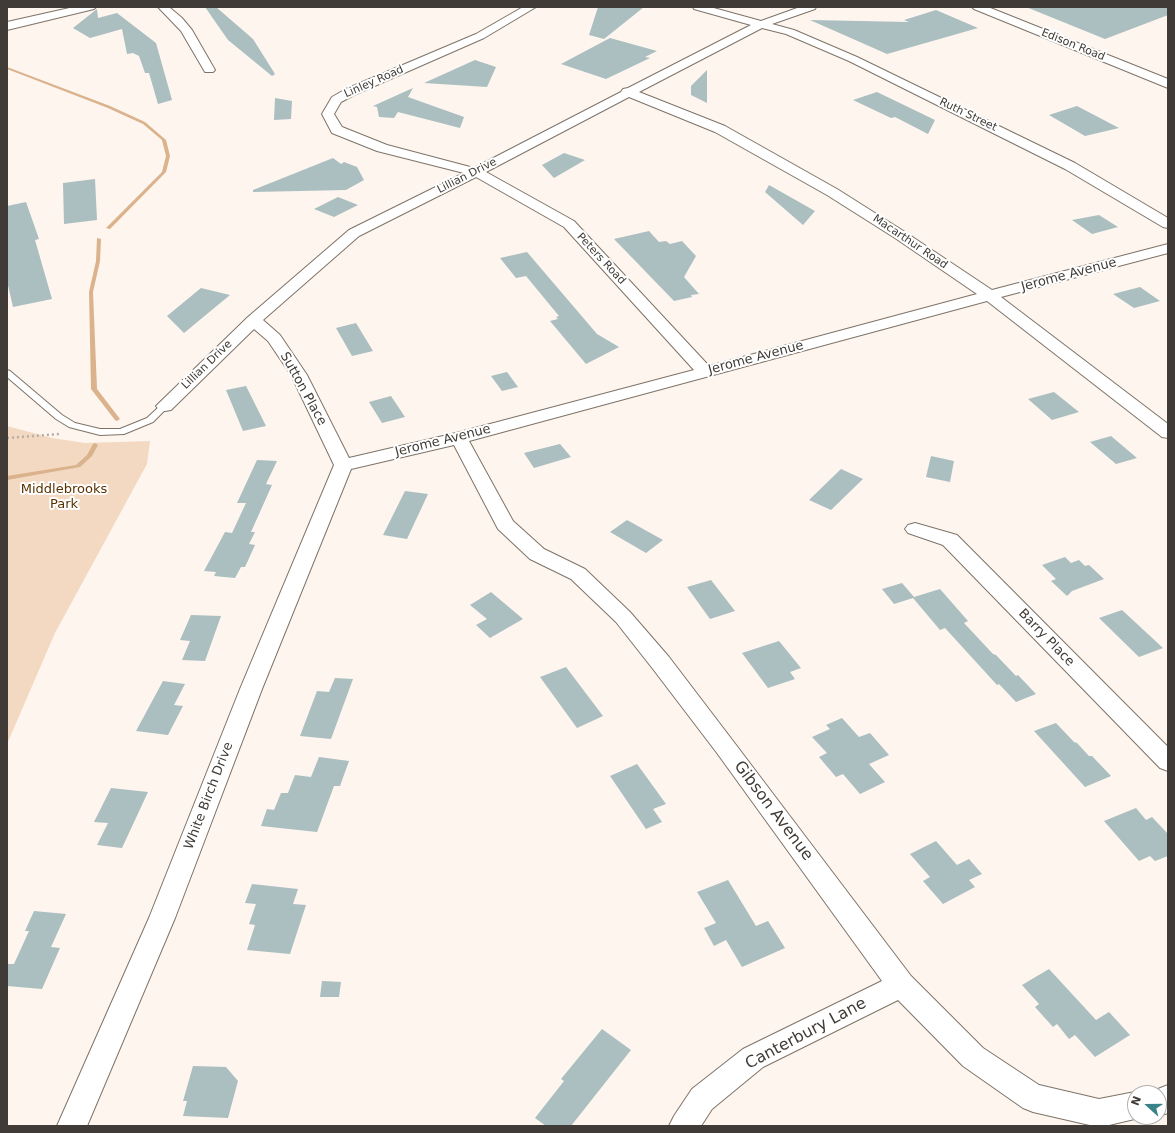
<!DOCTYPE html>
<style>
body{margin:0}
#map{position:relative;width:1175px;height:1133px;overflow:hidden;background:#fdf5ee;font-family:"DejaVu Sans",sans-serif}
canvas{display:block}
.frame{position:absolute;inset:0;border:8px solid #403b36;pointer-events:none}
.north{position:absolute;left:1127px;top:1085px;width:40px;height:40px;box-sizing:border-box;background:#fff;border:1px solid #b3b1af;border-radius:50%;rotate:291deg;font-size:11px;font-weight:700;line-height:16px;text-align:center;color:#403b36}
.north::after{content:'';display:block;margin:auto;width:14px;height:18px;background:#3a828a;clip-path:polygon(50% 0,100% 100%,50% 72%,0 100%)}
</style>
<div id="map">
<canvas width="1175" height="1133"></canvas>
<div class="frame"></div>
<div class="north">N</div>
</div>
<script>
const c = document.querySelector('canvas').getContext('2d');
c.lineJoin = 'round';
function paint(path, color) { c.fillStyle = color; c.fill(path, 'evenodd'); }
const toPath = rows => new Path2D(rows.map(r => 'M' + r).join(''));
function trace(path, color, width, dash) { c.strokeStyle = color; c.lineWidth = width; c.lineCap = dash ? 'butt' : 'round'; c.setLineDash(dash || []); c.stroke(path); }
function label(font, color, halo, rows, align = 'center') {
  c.font = font + ' "DejaVu Sans",sans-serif'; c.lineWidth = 4; c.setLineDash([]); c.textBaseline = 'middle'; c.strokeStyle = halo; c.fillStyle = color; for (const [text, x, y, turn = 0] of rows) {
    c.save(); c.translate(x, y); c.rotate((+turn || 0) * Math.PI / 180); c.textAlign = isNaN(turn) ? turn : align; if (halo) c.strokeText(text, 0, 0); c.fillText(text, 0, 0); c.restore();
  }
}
paint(toPath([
 [7,426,52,438,85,443,150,441,147,464,55,633,7,744]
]), '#f3d9c2');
paint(toPath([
 [7,67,110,106,145,122,166,140,170,156,166,172,110,229,106,228,162,172,166,156,162,140,143,124,108,108,7,69,7,67],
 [97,238,101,239,100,261,93,292,97,389,120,419,117,421,115,420,91,389,89,292,96,261,97,238],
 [95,443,98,445,92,456,80,467,7,480,7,476,76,465,87,455,93,444,95,443]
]), '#dab28c');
paint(toPath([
 [205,7,216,7,253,39,275,74,272,76,228,40],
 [598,7,644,7,604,39,589,35],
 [1026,7,1168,7,1168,15,1105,39],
 [97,9,98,18,117,13,156,43,172,100,158,104,149,73,145,73,139,56,133,53,127,54,122,29,90,38,73,28],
 [936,10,978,28,887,54,810,20,909,22,904,20],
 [610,38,657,51,645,57,650,58,606,79,561,64],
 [475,60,496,67,487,87,424,83],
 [707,70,707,103,691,95,691,86],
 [413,88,408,97,464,117,460,128,398,112,394,118,379,117,377,107,373,106],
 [877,92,935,120,928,134,895,117,891,118,853,100],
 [275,98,292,101,291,119,274,120],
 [1077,106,1119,128,1085,136,1049,115],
 [564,153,585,160,554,178,542,165],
 [333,158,341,164,344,162,357,167,364,180,346,190,253,192,253,190],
 [95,179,97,220,64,224,63,183],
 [769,185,815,211,803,225,765,192],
 [338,197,358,205,334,217,314,209],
 [26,202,39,239,35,240,52,299,13,307,7,281,7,206],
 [1099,215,1118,227,1092,234,1072,220],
 [649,231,659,242,666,241,670,244,682,241,696,256,684,277,699,294,691,295,692,297,674,301,614,239],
 [527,252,597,334,619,347,586,364,550,321,558,319,556,317,559,316,526,276,516,278,500,258],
 [1140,287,1160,301,1134,308,1113,294],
 [201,288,230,295,184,333,167,316],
 [356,323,373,351,352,356,336,328],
 [507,372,518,387,502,391,491,376],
 [246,386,266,426,243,431,226,390],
 [1054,392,1079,412,1052,420,1028,399],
 [391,396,405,417,382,423,369,402],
 [1111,436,1137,458,1116,464,1090,442],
 [560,444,571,457,534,468,524,453],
 [931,456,954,461,950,482,926,477],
 [257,460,277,461,266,484,272,485,251,532,255,532,249,544,255,545,245,567,241,567,235,578,214,576,216,572,204,571,225,532,232,533,246,503,237,503],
 [841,469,863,479,831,510,809,500],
 [405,491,428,494,407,539,383,535],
 [627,520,663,540,646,553,610,532],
 [1065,557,1071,563,1079,560,1085,566,1089,565,1104,579,1072,591,1067,596,1051,581,1056,579,1042,565],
 [711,580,735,611,710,619,687,587],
 [902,583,914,597,940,589,968,621,964,623,993,654,996,655,1016,676,1018,675,1036,694,1016,702,999,684,997,685,945,628,940,630,913,598,894,604,882,589],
 [491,592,523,619,490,638,476,625,487,619,470,605],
 [1122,610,1163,648,1139,657,1099,618],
 [191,615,221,616,205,661,182,660,190,641,180,640],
 [779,641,801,668,790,672,795,679,768,688,742,653],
 [566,667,603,716,577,728,540,677],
 [335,678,353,679,331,739,300,736,317,691,329,692],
 [163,681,185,684,174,705,183,706,168,735,136,731],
 [842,718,859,737,870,733,889,755,869,764,885,782,860,794,843,774,836,777,819,757,827,753,812,737,830,729,826,725],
 [1056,723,1074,742,1077,743,1089,756,1092,756,1111,776,1085,787,1034,731],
 [319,757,349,761,340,786,334,786,317,832,261,826,267,809,274,810,281,793,288,793,295,775,311,777],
 [637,764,666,804,653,809,662,822,646,829,610,776],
 [111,788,148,792,122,848,97,845,108,823,94,822],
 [1136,808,1146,820,1152,817,1168,834,1168,856,1155,861,1150,856,1139,861,1104,821],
 [936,841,957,865,969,859,982,874,969,880,975,887,943,904,923,881,930,877,910,854],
 [728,880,756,926,768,921,785,948,742,967,726,940,714,946,704,928,716,923,697,892],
 [252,884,298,889,293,904,306,905,290,954,247,950,255,925,249,924,256,904,245,903],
 [34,911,66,914,51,947,60,948,42,989,7,986,7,964,14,964,29,931,25,931],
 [1049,969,1096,1020,1109,1012,1130,1035,1095,1057,1075,1035,1069,1039,1057,1024,1053,1027,1035,1007,1039,1004,1022,985],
 [322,981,341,982,339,997,320,997],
 [602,1029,631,1050,571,1126,546,1126,535,1118,564,1081,561,1079],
 [193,1066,226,1067,238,1081,228,1118,183,1116,187,1101,183,1101]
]), '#abbec0');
const lane = toPath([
 [7,370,10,371,62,415,75,423,100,429,120,429,147,418,162,404,165,403,169,406,153,422,124,434,100,435,69,427,56,419,7,377,7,370]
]);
const street = toPath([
 [158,7,169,7,182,18,192,30,215,70,213,72,205,72,181,31,158,7],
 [523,7,536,7,484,38,354,95,341,102,334,114,342,127,387,145,474,168,621,92,623,89,628,88,751,25,694,9,693,7,710,7,761,21,800,7,816,7,815,9,772,24,794,30,857,57,1075,163,1168,218,1168,228,1163,227,1065,169,849,61,786,34,762,28,639,92,725,126,837,189,905,232,992,290,1168,244,1168,253,1001,297,1168,424,1168,438,1162,437,987,301,469,441,513,521,544,549,585,569,630,612,669,657,733,741,911,976,983,1048,1039,1085,1099,1099,1135,1092,1138,1093,1135,1093,1135,1117,1143,1117,1105,1126,1094,1126,1033,1112,1023,1108,963,1066,898,1000,763,1067,712,1109,701,1126,669,1126,674,1116,692,1089,743,1049,882,981,717,753,653,669,616,622,571,579,530,559,498,529,454,445,351,469,262,689,175,918,87,1126,57,1126,149,918,240,689,334,465,291,375,268,341,254,329,171,410,165,411,159,410,156,406,248,317,349,230,464,173,377,151,332,133,322,114,332,97,346,89,476,34,523,7],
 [629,97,715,132,827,195,895,238,977,294,709,366,574,221,486,172,629,97],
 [476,177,564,227,694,370,456,433,349,458,307,375,280,335,263,320,359,236,476,177],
 [915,523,957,535,1168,747,1168,771,1160,768,943,545,908,533,905,529,908,525,915,523],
 [1168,1085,1168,1113,1159,1116,1159,1093,1148,1093,1168,1085]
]);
const secondary = toPath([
 [74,7,96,7,94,9,7,30,7,22,74,7],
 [972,7,988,7,1168,79,1168,88,974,9,972,7]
]);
trace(lane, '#7e7368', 2);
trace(street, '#7e7368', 2);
trace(secondary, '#7e7368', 2);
trace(toPath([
 [7,438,60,434]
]), '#b4aea7', 2.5, [2, 3]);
paint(lane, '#fff');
paint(street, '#fff');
paint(secondary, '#fff');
label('11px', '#403b36', '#fff', [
 ["Edison Road",1073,45,22],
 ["Linley Road",374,82,-24],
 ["Ruth Street",968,115,26],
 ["Lillian Drive",467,176,-27],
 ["Macarthur Road",910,242,34],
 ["Peters Road",601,259,47],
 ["Lillian Drive",207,365,-44]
]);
label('13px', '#403b36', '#fff', [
 ["Jerome Avenue",1069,275,-15],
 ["Jerome Avenue",756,358,-15],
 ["Sutton Place",303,389,61],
 ["Jerome Avenue",443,441,-14],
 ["Barry Place",1046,638,46],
 ["White Birch Drive",209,796,-69]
]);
label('13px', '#593202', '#fff', [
 ["Middlebrooks",64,490],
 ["Park",64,505]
]);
label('16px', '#403b36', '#fff', [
 ["Gibson Avenue",773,811,53],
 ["Canterbury Lane",806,1034,-28]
]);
</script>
